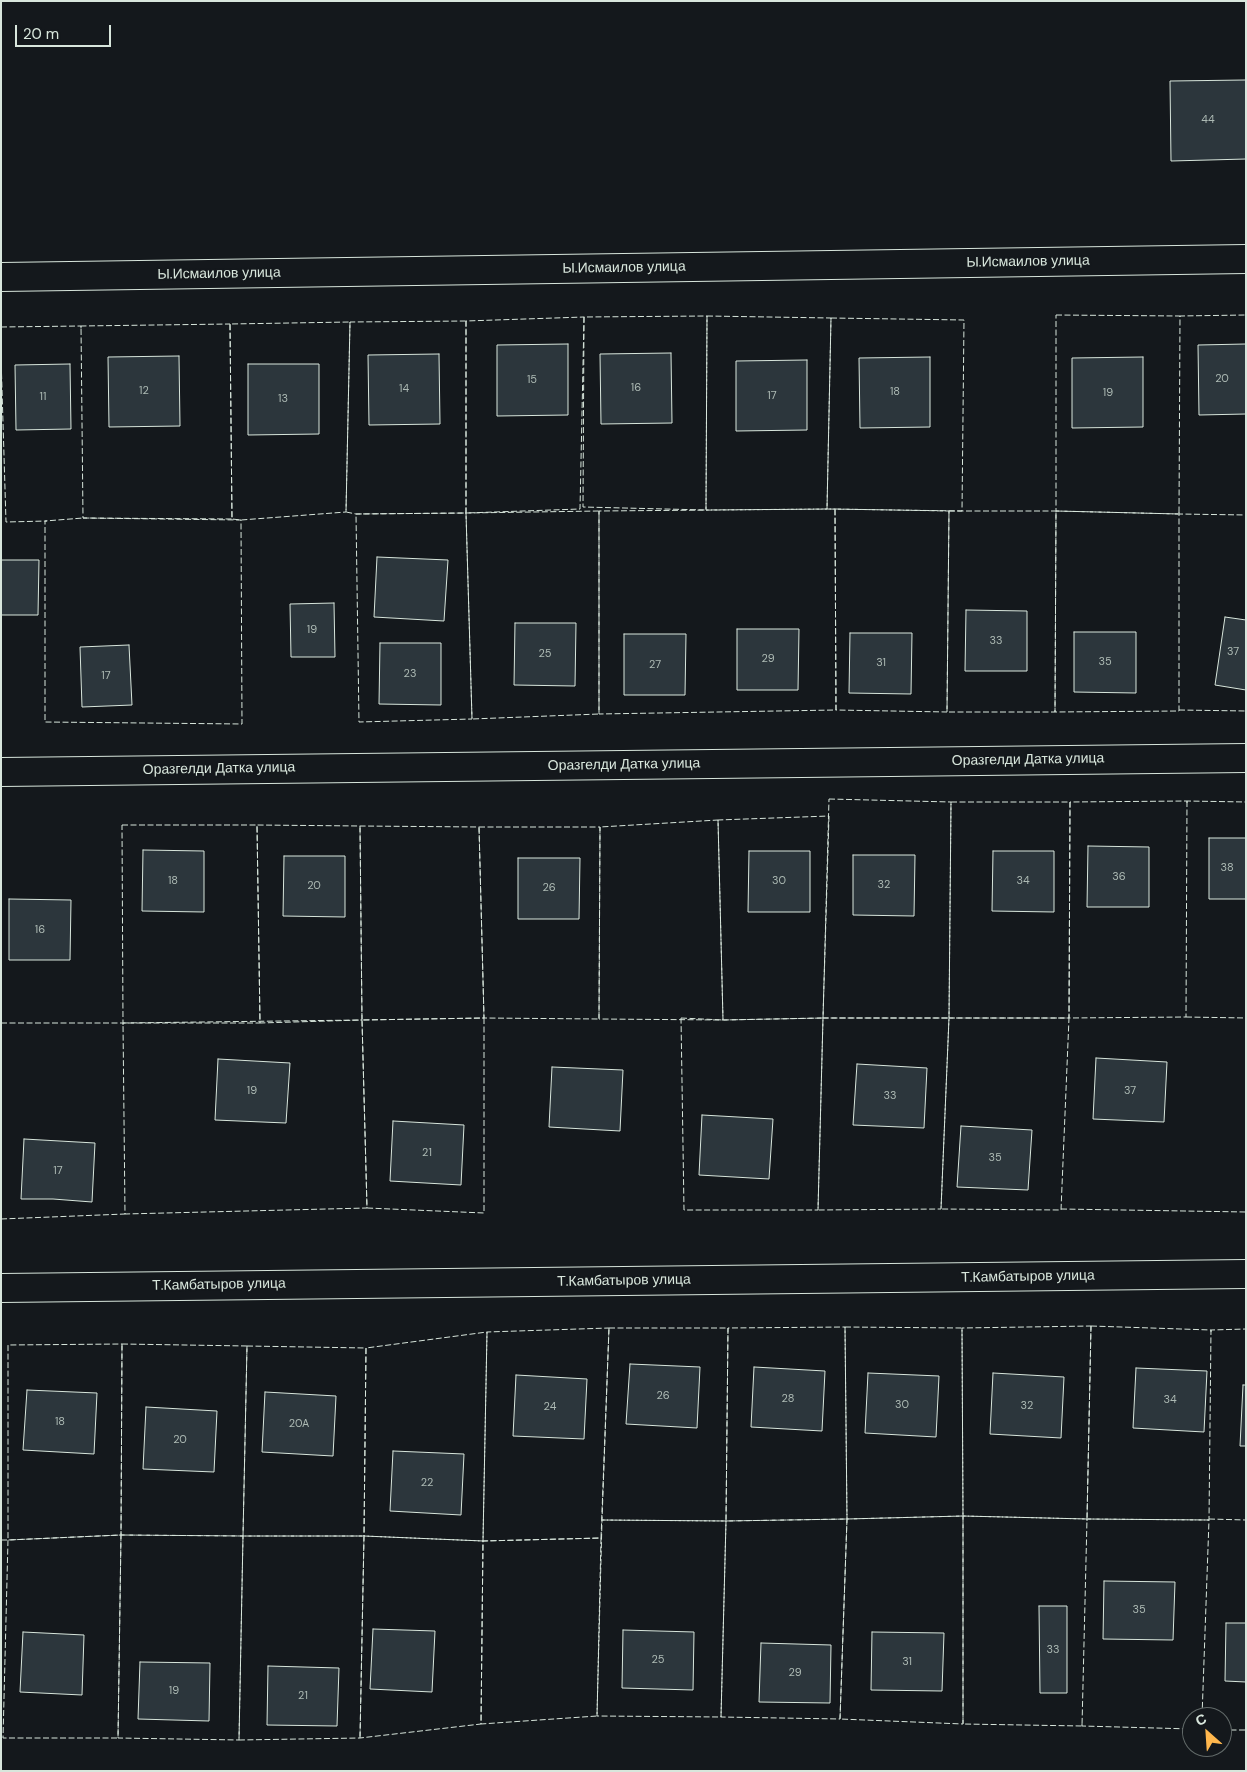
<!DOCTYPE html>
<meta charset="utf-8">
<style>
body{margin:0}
#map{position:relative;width:1247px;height:1772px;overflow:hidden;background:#14181c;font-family:"DM Sans",sans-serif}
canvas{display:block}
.frame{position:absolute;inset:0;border:2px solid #d8e6dc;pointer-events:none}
.north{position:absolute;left:1182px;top:1707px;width:50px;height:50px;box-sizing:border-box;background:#14181c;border:1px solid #626a69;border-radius:50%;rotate:334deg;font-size:14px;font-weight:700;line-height:20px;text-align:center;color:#d8e6dc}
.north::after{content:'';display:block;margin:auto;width:18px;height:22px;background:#ffb74d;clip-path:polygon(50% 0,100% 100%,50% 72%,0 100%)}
.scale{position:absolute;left:15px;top:25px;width:96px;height:22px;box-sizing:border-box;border:2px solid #d8e6dc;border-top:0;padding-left:6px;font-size:15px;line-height:18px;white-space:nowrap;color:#d8e6dc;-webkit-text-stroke:4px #14181c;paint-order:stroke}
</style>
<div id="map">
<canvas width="1247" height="1772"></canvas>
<div class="frame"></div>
<div class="north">С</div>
<div class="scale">20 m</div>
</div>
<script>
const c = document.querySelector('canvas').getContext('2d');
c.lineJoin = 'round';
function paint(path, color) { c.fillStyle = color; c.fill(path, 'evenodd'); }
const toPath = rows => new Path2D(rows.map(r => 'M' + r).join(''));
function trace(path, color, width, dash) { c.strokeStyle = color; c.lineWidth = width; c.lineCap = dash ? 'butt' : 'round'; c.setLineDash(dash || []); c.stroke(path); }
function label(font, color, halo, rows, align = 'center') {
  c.font = font + ' "DM Sans",sans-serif'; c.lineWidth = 4; c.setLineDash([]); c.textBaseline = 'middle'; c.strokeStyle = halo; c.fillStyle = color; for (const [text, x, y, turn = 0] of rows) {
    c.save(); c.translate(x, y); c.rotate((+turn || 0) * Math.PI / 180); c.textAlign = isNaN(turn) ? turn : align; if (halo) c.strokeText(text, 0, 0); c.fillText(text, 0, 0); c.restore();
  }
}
const building = toPath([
 [1246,80,1246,159,1171,161,1170,81,1246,80],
 [568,344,568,415,497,416,497,345,568,344],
 [1246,344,1246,414,1199,415,1198,345,1246,344],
 [671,353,672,423,601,424,600,354,671,353],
 [439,354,440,424,369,425,368,355,439,354],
 [179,356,180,426,109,427,108,357,179,356],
 [930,357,930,427,860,428,859,358,930,357],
 [1143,357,1143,427,1072,428,1072,358,1143,357],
 [807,360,807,430,736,431,736,361,807,360],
 [70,364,71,429,16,430,15,365,70,364],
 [248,364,319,364,319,434,248,435,248,364],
 [377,557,448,560,444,621,374,617,377,557],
 [1,560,39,560,38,615,1,615,1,560],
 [334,603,335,657,291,657,290,604,334,603],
 [966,610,1027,611,1027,671,965,671,966,610],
 [1225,617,1246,620,1246,690,1215,685,1225,617],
 [515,623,576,623,575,686,514,685,515,623],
 [737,629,799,629,798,690,737,690,737,629],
 [1074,632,1136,632,1136,693,1074,692,1074,632],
 [850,633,912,633,911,694,849,693,850,633],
 [624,634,686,634,685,695,624,695,624,634],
 [380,643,441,643,441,705,379,704,380,643],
 [129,645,132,705,82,707,80,647,129,645],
 [1209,838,1246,838,1246,899,1209,899,1209,838],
 [1088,846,1149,847,1149,907,1087,907,1088,846],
 [143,850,204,851,204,912,142,911,143,850],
 [749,851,810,851,810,912,748,912,749,851],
 [993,851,1054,851,1054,912,992,911,993,851],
 [853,855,915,855,914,916,853,915,853,855],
 [284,856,345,856,345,917,283,916,284,856],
 [518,858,580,858,579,919,518,919,518,858],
 [9,899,71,900,70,960,9,960,9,899],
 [1096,1058,1167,1062,1164,1122,1093,1119,1096,1058],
 [218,1059,290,1063,286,1123,215,1120,218,1059],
 [857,1064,927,1068,924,1128,853,1125,857,1064],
 [552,1067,623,1070,620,1131,549,1127,552,1067],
 [702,1115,773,1119,769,1179,699,1175,702,1115],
 [393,1121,464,1125,461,1185,390,1181,393,1121],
 [961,1126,1032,1130,1028,1190,957,1187,961,1126],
 [24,1139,95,1143,92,1202,53,1199,21,1199,24,1139],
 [630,1364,700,1367,697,1428,626,1424,630,1364],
 [754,1367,825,1371,822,1431,751,1427,754,1367],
 [1136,1368,1207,1371,1204,1432,1133,1428,1136,1368],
 [868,1373,939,1376,936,1437,865,1433,868,1373],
 [993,1373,1064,1377,1061,1438,990,1434,993,1373],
 [516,1375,587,1379,584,1439,513,1436,516,1375],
 [1243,1385,1246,1385,1246,1446,1240,1446,1243,1385],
 [27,1390,97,1393,94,1454,23,1450,27,1390],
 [265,1392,336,1396,333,1456,262,1452,265,1392],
 [146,1407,217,1411,214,1472,143,1469,146,1407],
 [393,1451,464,1454,461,1515,390,1511,393,1451],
 [1104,1581,1175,1582,1173,1640,1103,1639,1104,1581],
 [1039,1606,1067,1606,1067,1693,1040,1693,1039,1606],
 [1226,1623,1246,1623,1246,1682,1225,1681,1226,1623],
 [373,1629,435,1631,432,1692,370,1689,373,1629],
 [623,1630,694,1632,693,1690,622,1688,623,1630],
 [23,1632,84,1635,82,1695,20,1692,23,1632],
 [872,1632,944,1633,942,1691,871,1690,872,1632],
 [761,1643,831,1645,830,1703,759,1702,761,1643],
 [140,1662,210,1663,209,1721,138,1719,140,1662],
 [268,1666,339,1668,337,1726,267,1725,268,1666]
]);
paint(building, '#2c363c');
trace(building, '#d8e6dc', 1);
const minor = toPath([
 [1,277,1246,259],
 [1,772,1246,758],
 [1,1288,1246,1274]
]);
trace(minor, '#d8e6dc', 30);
trace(minor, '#14181c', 28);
trace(toPath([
 [1056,315,1180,316,1179,514,1056,511,1056,315],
 [707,316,831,318,827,509,706,510,707,316],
 [707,316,706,510,583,507,584,317,707,316],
 [584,317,580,509,466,513,466,321,584,317],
 [1180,317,1180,316,1246,315],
 [831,318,964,320,962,511,827,509,831,318],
 [466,321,466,513,356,514,346,512,350,322,466,321],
 [350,322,346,512,241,520,232,519,230,324,350,322],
 [230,324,232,519,83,518,81,326,230,324],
 [1,327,81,326,81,329],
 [1,356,6,522,47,521],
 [835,509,836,710,599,714,599,511,835,509],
 [835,509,949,511,947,712,836,710,835,509],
 [599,511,599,714,472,719,466,513,599,511],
 [949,511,1056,511,1055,712,947,712,949,511],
 [1056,511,1179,514,1179,711,1055,712,1056,511],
 [1179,512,1179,514,1246,515],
 [466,513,472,719,359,722,356,514,466,513],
 [83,518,241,520,242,724,45,722,45,521,83,518],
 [1179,710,1246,711],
 [829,799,951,802,949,1018,823,1018,829,799],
 [1187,801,1186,1017,1069,1018,1070,802,1187,801],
 [951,802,1070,802,1069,1018,949,1018,951,802],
 [1187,803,1187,801,1246,802],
 [829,816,823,1018,723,1020,718,820,829,816],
 [718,820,723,1020,599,1019,600,827,718,820],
 [122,825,257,825,260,1023,123,1023,122,825],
 [360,826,362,1020,484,1018,479,827,360,826,257,825,260,1023,362,1020,360,826],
 [479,827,600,827,599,1019,484,1018,479,827],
 [1186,1017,1246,1018],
 [484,1018,484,1213,367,1208,362,1020,484,1018],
 [681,1018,723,1020,823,1018,818,1210,684,1210,681,1018],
 [823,1018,949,1018,941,1209,818,1210,823,1018],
 [949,1018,1069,1018,1061,1210,941,1209,949,1018],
 [362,1020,367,1208,125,1214,123,1023,362,1020],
 [1,1023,123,1023,123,1025],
 [1061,1209,1246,1212],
 [1,1219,125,1214,125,1212],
 [1091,1326,1087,1519,963,1516,962,1328,1091,1326],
 [1091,1326,1211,1330,1209,1520,1087,1519,1091,1326],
 [845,1327,847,1519,726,1521,728,1328,845,1327],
 [845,1327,962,1328,963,1516,847,1519,845,1327],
 [609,1328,601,1538,483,1541,487,1332,609,1328],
 [609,1328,728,1328,726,1521,602,1520,609,1328],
 [487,1332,483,1541,364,1536,366,1348,487,1332],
 [1211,1332,1211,1330,1246,1329],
 [122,1344,247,1346,243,1536,121,1535,122,1344],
 [122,1344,121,1535,8,1540,8,1345,122,1344],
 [247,1346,366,1348,364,1536,243,1536,247,1346],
 [963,1516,1087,1519,1082,1726,963,1724,963,1516],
 [963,1516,963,1724,840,1719,847,1519,963,1516],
 [847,1519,840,1719,721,1717,726,1521,847,1519],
 [1209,1519,1246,1520],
 [602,1520,726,1521,721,1717,597,1716,602,1520],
 [1087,1521,1087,1519,1209,1520,1202,1717],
 [121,1535,243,1536,239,1740,118,1738,121,1535],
 [121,1535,118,1738,3,1738,8,1540,121,1535],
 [601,1538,597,1716,481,1724,483,1541,601,1538],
 [1,1540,8,1540,8,1539],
 [1082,1724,1082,1726,1192,1729],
 [1222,1730,1246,1730],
 [360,1738,364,1536,243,1536,239,1740,360,1738,481,1724,483,1541,364,1536,360,1738]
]), '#d8e6dc', 1, [6, 2.5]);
label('11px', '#adbab4', null, [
 ["44",1208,120],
 ["20",1222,379],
 ["15",532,380],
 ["16",636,388],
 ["14",404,389],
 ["12",144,391],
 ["18",895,392],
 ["19",1108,393],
 ["17",772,396],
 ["11",43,397],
 ["13",283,399],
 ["19",312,630],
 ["33",996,641],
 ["37",1233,652],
 ["25",545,654],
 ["29",768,659],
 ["35",1105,662],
 ["31",881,663],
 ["27",655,665],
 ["23",410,674],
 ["17",106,676],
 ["38",1227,868],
 ["36",1119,877],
 ["18",173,881],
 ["30",779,881],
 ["34",1023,881],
 ["32",884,885],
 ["20",314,886],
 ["26",549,888],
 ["16",40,930],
 ["19",252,1091],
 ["37",1130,1091],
 ["33",890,1096],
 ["21",427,1153],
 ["35",995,1158],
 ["17",58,1171],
 ["26",663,1396],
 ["28",788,1399],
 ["34",1170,1400],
 ["30",902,1405],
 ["32",1027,1406],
 ["24",550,1407],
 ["18",60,1422],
 ["20A",299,1424],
 ["20",180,1440],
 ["22",427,1483],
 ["35",1139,1610],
 ["33",1053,1650],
 ["25",658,1660],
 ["31",907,1662],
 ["29",795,1673],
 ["19",174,1691],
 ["21",303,1696]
]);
label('14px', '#d8e6dc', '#14181c', [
 ["Ы.Исмаилов улица",1028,262,-1],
 ["Ы.Исмаилов улица",624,268,-1],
 ["Ы.Исмаилов улица",219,274,-1],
 ["Оразгелди Датка улица",1028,760,-1],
 ["Оразгелди Датка улица",624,765,-1],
 ["Оразгелди Датка улица",219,769,-1],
 ["Т.Камбатыров улица",1028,1277,-1],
 ["Т.Камбатыров улица",624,1281,-1],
 ["Т.Камбатыров улица",219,1285,-1]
]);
</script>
